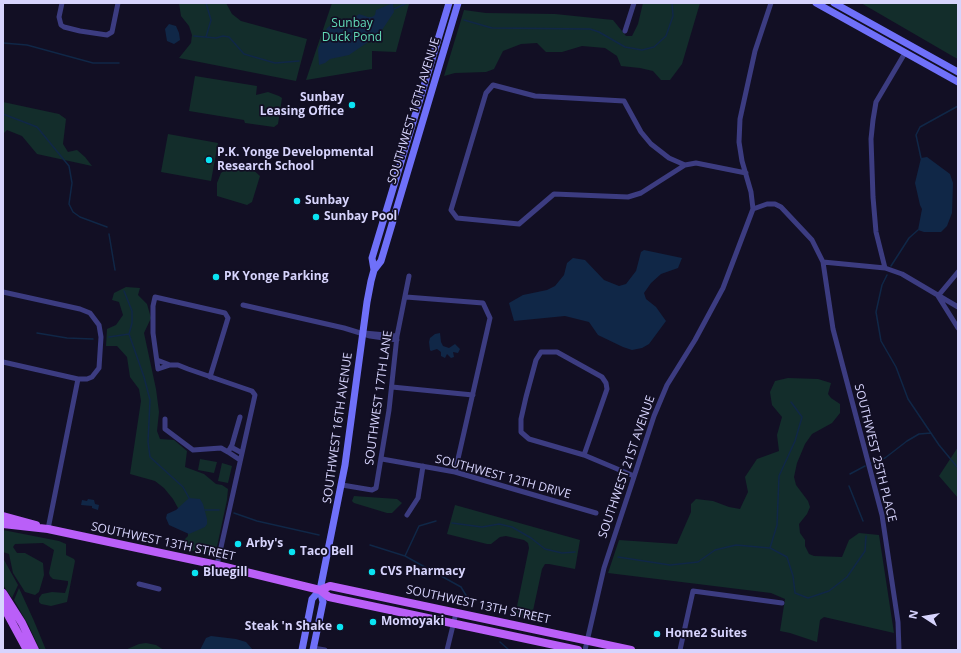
<!DOCTYPE html>
<style>
body{margin:0}
#map{position:relative;width:961px;height:653px;overflow:hidden;background:#120f24;font-family:"Open Sans",sans-serif}
canvas{display:block}
.frame{position:absolute;inset:0;border:4px solid #d7d4fd;pointer-events:none}
.north{position:absolute;left:905px;top:597px;width:40px;height:40px;-webkit-text-stroke:3px #120f24;paint-order:stroke;rotate:282deg;font-size:11px;font-weight:700;line-height:16px;text-align:center;color:#d7d4fd}
.north::after{content:'';display:block;margin:auto;width:14px;height:18px;background:#d7d4fd;clip-path:polygon(50% 0,100% 100%,50% 72%,0 100%)}
</style>
<div id="map">
<canvas width="961" height="653"></canvas>
<div class="frame"></div>
<div class="north">N</div>
</div>
<script>
const c = document.querySelector('canvas').getContext('2d');
c.lineJoin = 'round';
function paint(path, color) { c.fillStyle = color; c.fill(path, 'evenodd'); }
const toPath = rows => new Path2D(rows.map(r => 'M' + r).join(''));
function trace(path, color, width, dash) { c.strokeStyle = color; c.lineWidth = width; c.lineCap = dash ? 'butt' : 'round'; c.setLineDash(dash || []); c.stroke(path); }
function label(font, color, halo, rows, align = 'center') {
  c.font = font + ' "Open Sans",sans-serif'; c.lineWidth = 3.5; c.setLineDash([]); c.textBaseline = 'middle'; c.strokeStyle = halo; c.fillStyle = color; for (const [text, x, y, turn = 0] of rows) {
    c.save(); c.translate(x, y); c.rotate((+turn || 0) * Math.PI / 180); c.textAlign = isNaN(turn) ? turn : align; if (halo) c.strokeText(text, 0, 0); c.fillText(text, 0, 0); c.restore();
  }
}
paint(toPath([
 [179,3,226,3,232,14,241,21,307,39,296,81,179,58,191,43,192,35,189,26,181,16],
 [332,3,409,4,396,52,372,51,372,69,306,80],
 [643,3,700,3,682,64,670,80,661,80,653,71,640,68,621,66,617,56,605,48,582,46,562,52,546,52,537,43,521,44,503,51,494,69,486,72,455,73,444,76,464,10,486,13,555,14,613,20,626,36,632,36,638,24],
 [861,3,958,3,958,59,954,57],
 [195,76,257,86,256,95,268,92,279,96,282,98,278,124,274,127,245,123,244,120,189,111],
 [3,102,59,114,66,119,63,144,68,152,77,150,85,157,92,166,37,154,22,136,7,130,3,134],
 [168,134,218,143,211,181,161,172],
 [237,164,249,166,260,176,252,202,247,205,217,196,217,183,221,173,227,168],
 [126,287,140,288,138,295,147,304,151,318,144,333,156,389,159,412,157,431,160,439,174,440,187,451,185,467,204,474,216,484,222,485,228,489,227,500,215,556,189,550,184,545,184,540,188,536,188,526,173,499,164,488,155,481,130,474,141,401,139,389,130,377,127,357,117,346,106,346,107,329,116,325,123,315,119,302,112,300,114,293],
 [788,378,818,379,831,383,828,394,831,398,840,404,840,413,832,423,812,434,805,444,797,463,794,477,796,485,808,501,810,507,807,514,799,524,800,533,805,540,805,546,809,554,814,556,842,557,849,540,859,533,879,535,894,633,824,617,820,620,817,642,790,633,780,631,785,599,771,593,608,573,619,540,677,544,691,512,691,504,696,499,713,501,729,507,740,509,748,492,745,477,757,459,779,451,777,435,782,417,772,405,770,392,775,381],
 [958,447,958,498,939,476],
 [200,459,217,462,214,473,198,470],
 [222,463,232,466,228,483,218,481],
 [354,496,397,499,402,503,392,513,387,513,354,503,352,501],
 [455,505,580,540,575,569,549,564,545,564,542,569,531,620,515,616,529,548,528,543,524,540,506,536,500,537,491,544,487,544,447,534],
 [3,530,59,541,66,544,66,555,74,559,75,561,67,602,51,606,41,604,39,602,39,598,42,594,52,592,65,593,68,584,68,581,53,579,50,576,49,573,54,550,43,543,15,544,13,547,17,553,25,553,43,563,44,575,39,592,35,595,25,592,13,573,9,554,3,552],
 [3,558,18,585,12,598,3,585],
 [19,588,34,621,46,650,40,650,29,626,14,600],
 [146,643,156,645,164,650,125,650,139,644]
]), '#132d2b');
paint(toPath([
 [393,3,394,12,382,30,371,40,349,55,330,59,325,63,319,65,318,49,327,28,335,22,345,22,352,20,359,14,368,17,372,17,375,15,376,10],
 [169,24,176,26,179,33,180,40,174,44,167,41,165,29],
 [927,157,950,174,953,183,952,213,947,226,941,232,924,232,918,230,922,209,920,205,915,183,921,158],
 [644,250,682,258,678,268,661,274,651,283,644,293,646,299,656,307,666,321,649,344,642,348,632,350,623,347,598,335,589,322,565,316,514,321,509,303,523,295,547,290,555,286,564,275,567,263,573,258,585,260,604,280,619,286,626,284,636,271,641,252],
 [440,333,441,342,443,346,449,348,455,344,460,349,458,353,453,352,454,357,451,358,447,354,445,358,441,356,441,352,437,349,431,351,430,350,429,342,430,338,435,334],
 [189,498,200,499,203,504,207,519,207,524,205,527,189,534,169,525,166,518,167,514,176,510],
 [88,499,94,500,95,504,99,505,98,510,92,508,92,506,81,505,82,500,87,501],
 [211,636,236,639,246,642,253,650,200,650,206,638]
]), '#102747');
trace(toPath([
 [206,3,211,20,206,37],
 [394,9,407,3],
 [464,20,492,28,590,29,599,32,625,47,642,50,654,47,666,36,673,16,672,3],
 [194,36,216,38,223,36,229,37,244,54,275,63,299,61],
 [3,43,27,45,93,63,119,63],
 [3,114,37,127,69,166,72,183,69,204,73,212,80,217,107,227],
 [921,158,916,135,920,127,958,106],
 [109,234,115,270],
 [891,266,909,238,918,230],
 [887,275,882,285,876,312,881,341,896,367,908,399,939,445,958,468],
 [124,291,132,311,132,323,129,334,144,377,150,400,148,442,150,457,183,487,189,498],
 [37,333,67,338,93,339],
 [109,337,129,334],
 [872,463,885,458,907,441,919,434,931,433],
 [850,474,865,466],
 [849,486,863,521],
 [205,510,219,510],
 [234,513,257,521,319,535],
 [452,523,482,527,499,524,512,527,531,538,545,549,562,553,575,552],
 [370,545,405,556,461,587,470,602],
 [770,548,777,525,779,476,795,441,802,417,791,402],
 [405,556,419,526,436,521],
 [618,557,670,565,698,562,715,550,736,545,770,548,787,557,793,576,795,593,808,598,829,591,847,577,865,551,866,536],
 [500,642,509,650]
]), '#102747', 1.5);
trace(toPath([
 [62,3,59,17,61,25,64,27,80,31,107,35,112,32,118,3],
 [625,31,634,3],
 [685,165,669,158,651,144,641,132,624,101,535,96,493,85,486,93,451,210,457,218,519,224,554,194,628,197,641,193,685,165,696,163,746,173],
 [753,209,767,204,775,204,781,207,812,240,823,262,833,329,882,515,898,622,899,650],
 [823,262,885,268,902,274,958,307],
 [885,268,876,232,873,197,871,139,873,120,876,102,905,53],
 [958,272,938,296,958,328],
 [3,292,80,309,90,313,99,325,101,337,99,368,92,377,87,379,78,379,3,362],
 [406,297,483,303,490,318,455,472],
 [243,305,344,328,370,336,397,340],
 [364,333,397,336],
 [157,360,170,365],
 [210,377,228,318,225,313,155,297,153,306,153,333,158,369,170,365,178,365,188,369,249,390,252,391,255,395,217,565],
 [392,387,473,395],
 [165,419,165,429,193,450,221,448,228,452,232,445,240,417],
 [231,447,242,453],
 [228,452,240,460],
 [584,455,607,389,606,383,602,377,557,352,541,352,536,360,526,397,521,419,521,432,529,439,584,455,634,476],
 [382,459,455,472,596,513],
 [342,485,372,490,376,488,389,410,397,336,409,276],
 [407,515,418,498,423,466],
 [48,529,78,379],
 [139,584,159,589],
 [313,648,325,650],
 [447,650,456,613],
 [585,650,604,568,654,416,667,385,695,340,723,288,753,209,751,192,742,161,739,142,740,119,755,51,771,3],
 [680,650,693,591,782,603]
]), '#3c3c81', 5);
trace(toPath([
 [816,3,958,82],
 [834,3,958,72],
 [374,270,372,258,449,3],
 [302,650,312,599,320,590],
 [313,650,323,602,320,590,345,465,367,302,371,281,374,270,381,261,458,3]
]), '#6f70f9', 7);
trace(toPath([
 [3,516,36,525],
 [3,524,48,529,217,565,320,590,329,597,578,650],
 [320,590,330,586,631,650],
 [3,593,22,623,35,650],
 [3,606,27,650]
]), '#ba5ff8', 8);
for (const [x, y, r, color] of [
 [352,105,4,"#0ae4f3"],
 [209,160,4,"#0ae4f3"],
 [297,201,4,"#0ae4f3"],
 [316,217,4,"#0ae4f3"],
 [216,277,4,"#0ae4f3"],
 [238,544,4,"#0ae4f3"],
 [292,552,4,"#0ae4f3"],
 [372,572,4,"#0ae4f3"],
 [195,573,4,"#0ae4f3"],
 [373,622,4,"#0ae4f3"],
 [340,627,4,"#0ae4f3"],
 [657,634,4,"#0ae4f3"]
]) { const dot = new Path2D(); dot.arc(x, y, r, 0, 2 * Math.PI); c.fillStyle = color; c.fill(dot); trace(dot, '#120f24', 1.5); }
label('12px', '#62dbb8', '#120f24', [
 ["Sunbay",352,24],
 ["Duck Pond",352,38]
]);
label('bold 12px', '#d7d4fd', '#120f24', [
 ["Sunbay",344,98,"right"],
 ["Leasing Office",344,112,"right"],
 ["P.K. Yonge Developmental",217,153],
 ["Research School",217,167],
 ["Sunbay",305,201],
 ["Sunbay Pool",324,217],
 ["PK Yonge Parking",224,277],
 ["Arby's",246,544],
 ["Taco Bell",300,552],
 ["CVS Pharmacy",380,572],
 ["Bluegill",203,573],
 ["Momoyaki",381,622],
 ["Steak 'n Shake",332,627,"right"],
 ["Home2 Suites",665,634]
], 'left');
label('12px', '#d7d4fd', '#120f24', [
 ["SOUTHWEST 16TH AVENUE",414,111,-73],
 ["SOUTHWEST 17TH LANE",379,398,-82],
 ["SOUTHWEST 16TH AVENUE",338,428,-82],
 ["SOUTHWEST 25TH PLACE",875,453,76],
 ["SOUTHWEST 21ST AVENUE",627,467,-71],
 ["SOUTHWEST 12TH DRIVE",503,477,15],
 ["SOUTHWEST 13TH STREET",163,542,12],
 ["SOUTHWEST 13TH STREET",478,605,12]
]);
</script>
